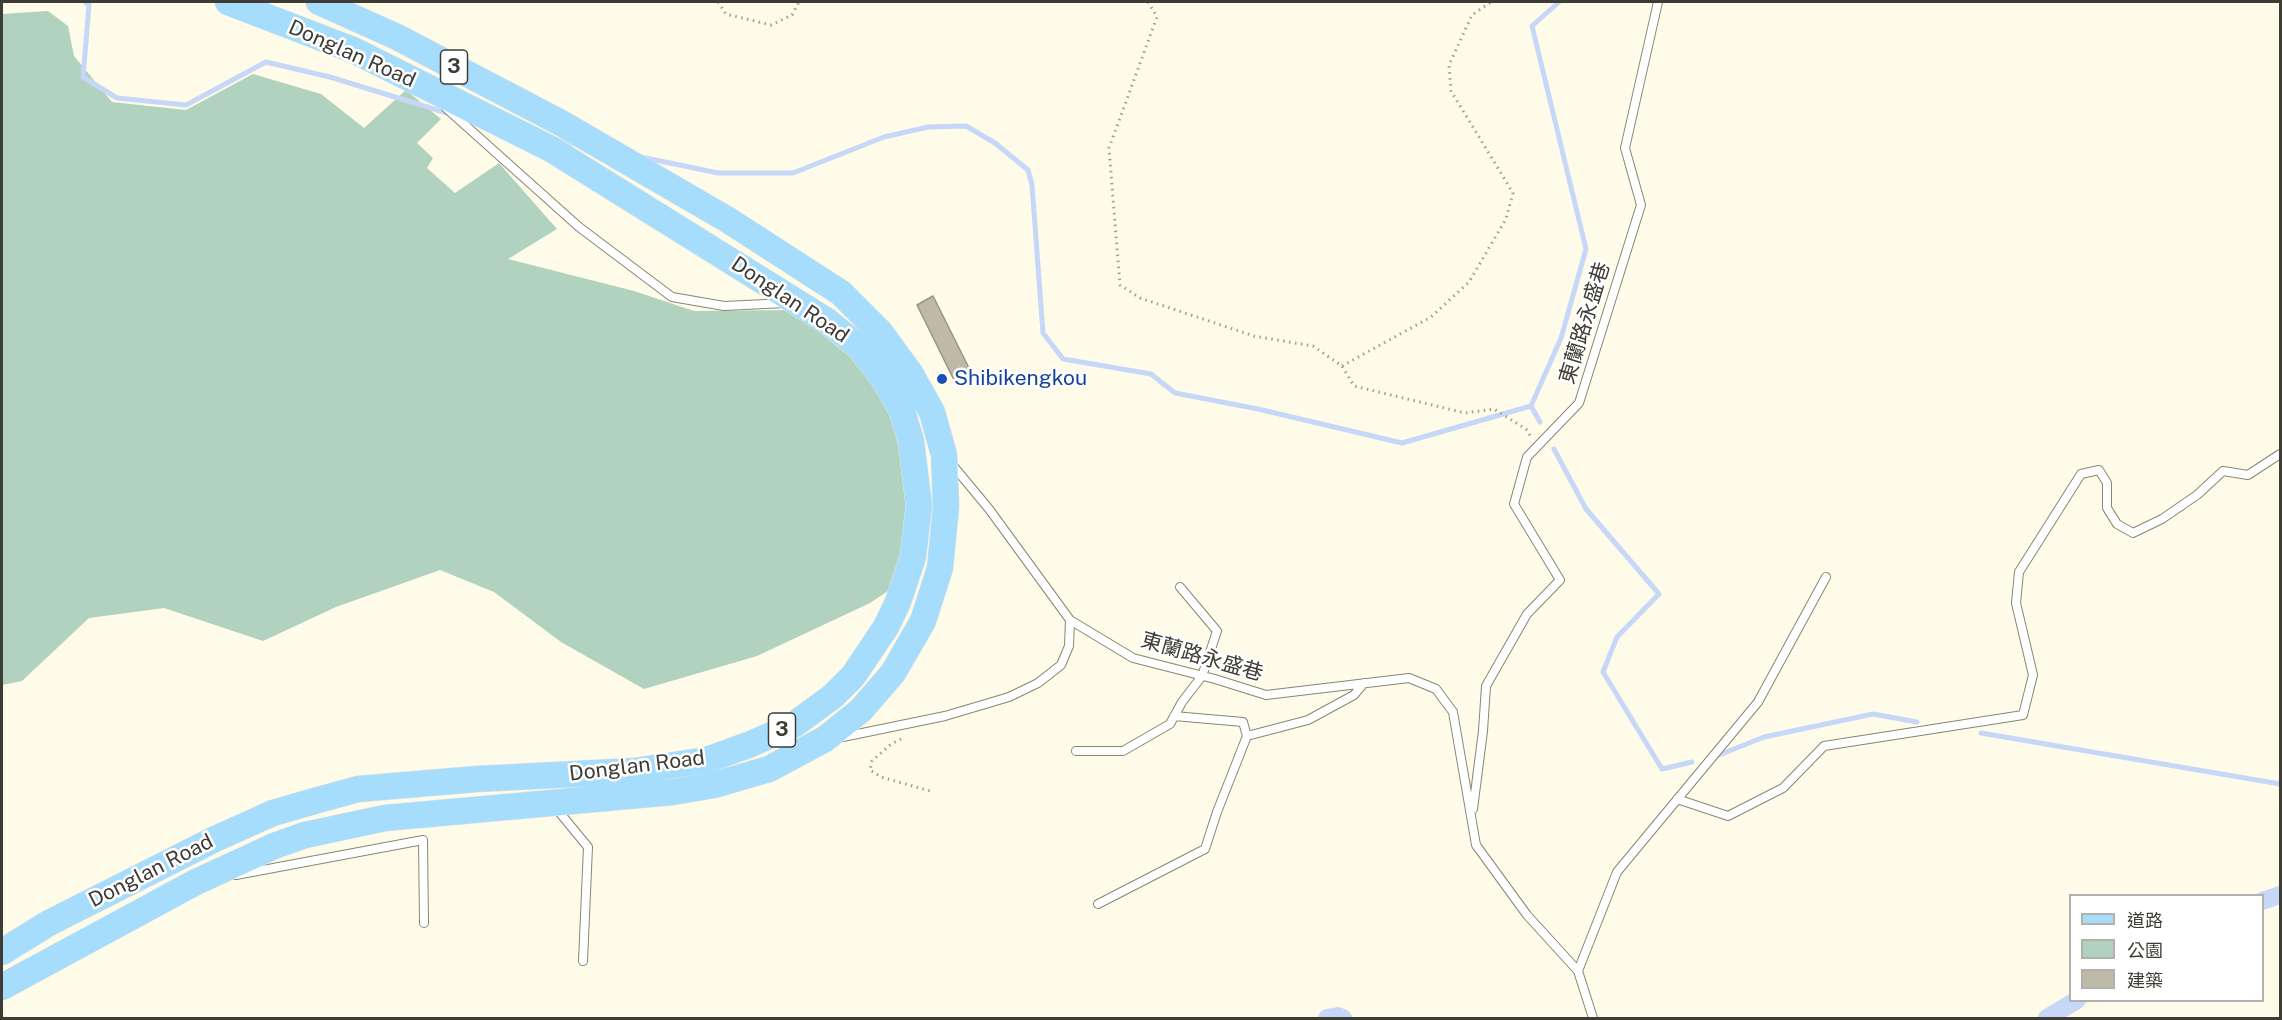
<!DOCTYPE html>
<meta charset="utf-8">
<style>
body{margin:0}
#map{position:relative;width:2282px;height:1020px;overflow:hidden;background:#fefbe8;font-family:"Public Sans","Noto Sans TC",sans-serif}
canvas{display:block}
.frame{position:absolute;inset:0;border:3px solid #3e3c35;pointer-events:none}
.legend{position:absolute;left:2069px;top:894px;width:195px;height:108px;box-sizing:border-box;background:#fff;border:2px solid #b2b1ae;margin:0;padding:8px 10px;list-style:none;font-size:18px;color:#3e3c35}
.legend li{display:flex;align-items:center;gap:12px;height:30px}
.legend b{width:30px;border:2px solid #b2b1ae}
</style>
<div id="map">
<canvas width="2282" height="1020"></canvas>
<div class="frame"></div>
<ul class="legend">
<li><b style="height:8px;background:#a6ddfd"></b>道路</li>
<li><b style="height:16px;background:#b1d2be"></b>公園</li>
<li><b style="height:16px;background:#bdbaa8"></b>建築</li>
</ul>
</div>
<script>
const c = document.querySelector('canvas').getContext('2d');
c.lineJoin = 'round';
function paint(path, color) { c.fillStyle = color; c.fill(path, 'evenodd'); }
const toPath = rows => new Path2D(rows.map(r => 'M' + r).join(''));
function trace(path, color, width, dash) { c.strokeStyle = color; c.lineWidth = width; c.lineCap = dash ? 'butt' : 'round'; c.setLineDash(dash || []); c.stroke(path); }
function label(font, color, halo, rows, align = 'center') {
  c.font = font + ' "Public Sans","Noto Sans TC",sans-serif'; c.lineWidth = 5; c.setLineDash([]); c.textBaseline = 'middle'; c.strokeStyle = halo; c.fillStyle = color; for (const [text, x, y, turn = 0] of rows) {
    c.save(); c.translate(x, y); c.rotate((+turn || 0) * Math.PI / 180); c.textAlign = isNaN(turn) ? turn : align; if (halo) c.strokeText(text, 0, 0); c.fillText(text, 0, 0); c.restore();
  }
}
paint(toPath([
 [48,11,68,26,74,56,112,102,186,110,253,74,321,94,364,128,406,90,441,119,417,143,433,158,427,168,455,193,499,163,557,229,508,259,634,291,694,311,792,310,841,337,870,371,892,421,909,475,907,542,897,585,870,603,757,656,644,689,561,642,494,592,440,570,336,607,263,641,164,608,89,618,22,681,2,685,2,14]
]), '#b1d2be');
trace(toPath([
 [85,2,89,5,83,77,117,98,186,105,266,62,330,77,450,114],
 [555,140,576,144],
 [641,157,718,173,793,173,884,137,928,127,966,126,995,143,1028,170,1032,185,1043,333,1063,359,1151,374,1175,393,1258,409,1402,443,1531,406],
 [1540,422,1531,406,1561,338,1586,249,1532,26,1559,2],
 [1554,449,1586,509,1659,594,1617,637,1603,672,1662,769,1692,762],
 [1981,733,2280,784],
 [1714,757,1764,737,1873,714,1917,722]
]), '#c7d7f8', 5);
trace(toPath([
 [2262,901,2280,895],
 [1327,1018,1338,1016,1343,1018],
 [2047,1018,2077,1000]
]), '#c7d7f8', 18);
const building = toPath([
 [933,296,972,374,955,382,917,305,933,296]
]);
paint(building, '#bdbaa8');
trace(building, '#989583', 1.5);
const service = toPath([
 [446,108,579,227,672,297,724,306,786,303],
 [950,462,989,509,1070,620,1133,658,1215,679,1266,695,1409,678,1436,689,1453,712,1476,845,1527,915,1578,971,1593,1018],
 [1174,716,1243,722,1247,736,1308,720,1354,695,1364,683],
 [838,738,945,716,1009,697,1038,683,1061,665,1069,646,1070,620],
 [1076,751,1123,751,1170,724,1182,702,1202,676,1217,631,1180,587],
 [1677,799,1728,816,1783,788,1824,746,2023,715,2033,675,2016,603,2019,572,2081,474,2099,470,2107,483,2107,508,2117,524,2133,533,2162,519,2197,495,2223,471,2248,475,2280,454],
 [555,807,588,847,583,961],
 [1473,809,1483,731,1486,686,1527,614,1560,580,1514,504,1527,457,1579,403,1641,205,1625,148,1658,2],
 [236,875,423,840,424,923],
 [1098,904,1205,849,1217,812,1247,736],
 [1578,971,1617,872,1758,702,1826,577]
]);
const primary = toPath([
 [2,952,49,923,215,839,273,813,311,802,358,789,477,779,634,771,707,760,751,744,795,724,833,696,853,676,886,627,898,602,913,557,919,505,911,441,902,411,884,379,859,347,827,321,551,149,353,50,228,2],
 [2,987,194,883,274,846,305,835,385,818,673,792,714,785,769,769,825,739,861,710,893,673,923,621,940,568,946,507,944,455,932,412,910,373,880,332,841,293,728,220,561,123,397,37,319,2]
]);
trace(service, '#898675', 10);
trace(primary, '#e4e4e3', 27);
trace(toPath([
 [718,2,726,14,771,25,792,15,799,2],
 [1148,2,1157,17,1109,148,1120,285,1140,298,1254,336,1313,346,1342,366,1354,386,1465,413,1494,409,1526,429,1531,437],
 [1342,366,1431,317,1469,282,1506,219,1513,193,1451,91,1449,65,1472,15,1491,2],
 [901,739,891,744,872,761,870,770,881,777,930,791]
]), '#a29f92', 3, [1.5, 4.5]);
trace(service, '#fff', 8);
trace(primary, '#a6ddfd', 26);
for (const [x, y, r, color] of [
 [942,379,6,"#1a4fb4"]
]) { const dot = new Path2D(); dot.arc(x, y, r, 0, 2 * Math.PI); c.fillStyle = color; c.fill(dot); trace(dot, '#fff', 2); }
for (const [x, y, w] of [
 [454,67,27],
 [782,730,27]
]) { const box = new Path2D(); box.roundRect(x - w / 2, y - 17, w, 34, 4.5); c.fillStyle = '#fff'; c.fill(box); trace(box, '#3e3c35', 1.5); }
label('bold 20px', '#3e3c35', null, [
 ["3",454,67],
 ["3",782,730]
]);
label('21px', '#3e3c35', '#fff', [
 ["Donglan Road",352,54,24],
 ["Donglan Road",790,300,34],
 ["東蘭路永盛巷",1585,323,-73],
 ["東蘭路永盛巷",1202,657,16],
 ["Donglan Road",637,766,-7],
 ["Donglan Road",151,871,-27]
]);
label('21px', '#164399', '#fff', [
 ["Shibikengkou",954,379]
], 'left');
</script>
